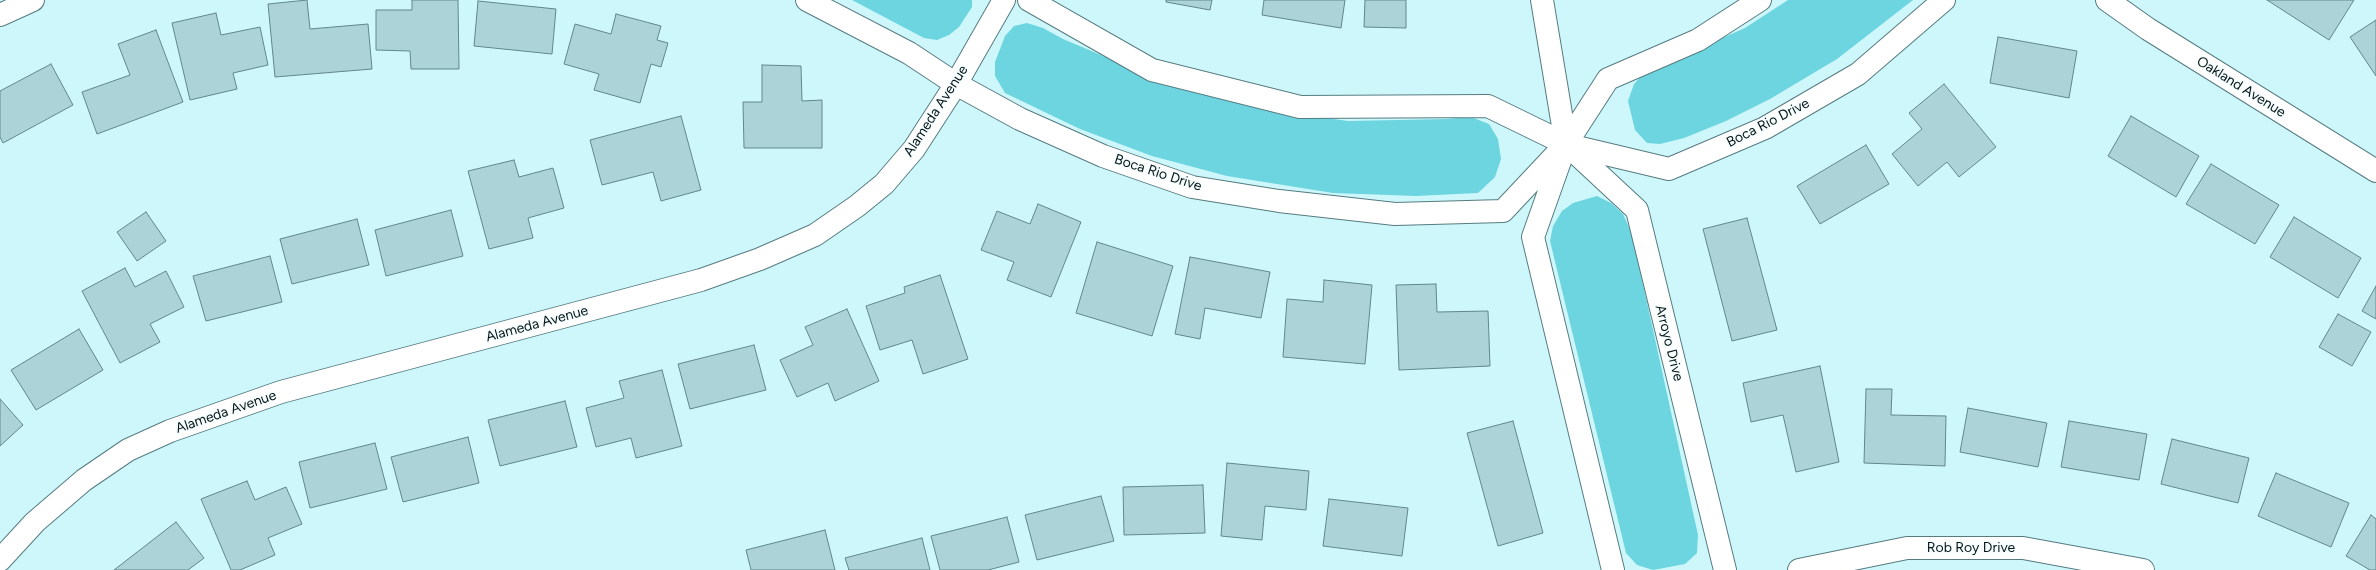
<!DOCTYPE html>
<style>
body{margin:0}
canvas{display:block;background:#cef7fc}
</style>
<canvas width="2376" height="570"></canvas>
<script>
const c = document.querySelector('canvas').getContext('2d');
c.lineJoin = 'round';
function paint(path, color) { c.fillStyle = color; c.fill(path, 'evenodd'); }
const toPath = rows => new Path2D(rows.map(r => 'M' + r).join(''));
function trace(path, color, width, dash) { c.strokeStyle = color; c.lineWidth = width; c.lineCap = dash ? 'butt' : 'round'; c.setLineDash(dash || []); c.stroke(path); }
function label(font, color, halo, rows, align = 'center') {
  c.font = font + ' Figtree,sans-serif'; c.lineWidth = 3; c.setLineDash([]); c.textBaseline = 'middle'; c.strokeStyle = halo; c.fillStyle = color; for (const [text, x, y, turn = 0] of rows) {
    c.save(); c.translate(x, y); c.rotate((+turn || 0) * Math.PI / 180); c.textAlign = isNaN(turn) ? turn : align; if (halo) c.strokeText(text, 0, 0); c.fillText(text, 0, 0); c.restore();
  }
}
paint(toPath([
 [852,0,972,0,972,7,959,27,949,35,937,40,924,38],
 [1788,0,1913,0,1837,59,1770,99,1726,121,1684,138,1660,144,1647,143,1635,130,1628,101,1634,84,1645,72,1745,28],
 [1027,23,1043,28,1063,39,1165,82,1256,108,1348,121,1446,119,1471,117,1489,124,1498,139,1501,159,1495,177,1478,193,1416,196,1333,193,1227,176,1152,156,1080,129,1005,93,995,76,995,62,1005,36,1014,26],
 [1597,196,1611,203,1623,214,1632,234,1698,535,1697,553,1685,564,1653,570,1637,565,1626,553,1550,241,1553,226,1562,211,1573,203]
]), '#6cd5e0');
const building = toPath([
 [307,0,310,29,368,24,372,69,275,77,268,4,307,0],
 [412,0,458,0,459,69,411,69,410,51,376,50,376,10,412,10,412,0],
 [1166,0,1212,0,1210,10,1166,2,1166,0],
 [1264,0,1345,0,1341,28,1262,15,1264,0],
 [1365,0,1406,0,1406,28,1364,27,1365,0],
 [2267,0,2354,0,2329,40,2267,0],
 [478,1,556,9,552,54,474,46,478,1],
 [216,13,221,35,260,27,268,65,233,73,237,89,190,100,172,23,216,13],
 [616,14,661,26,657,40,668,43,661,67,651,64,640,103,594,90,599,74,564,64,575,24,611,34,616,14],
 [2376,20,2376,76,2350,37,2376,20],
 [156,30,183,102,97,134,82,92,130,75,118,44,156,30],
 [1998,37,2077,51,2069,98,1990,83,1998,37],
 [51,64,73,105,3,143,0,137,0,91,51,64],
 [762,65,801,66,802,101,822,100,822,148,744,148,743,102,762,102,762,65],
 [1944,84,1996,147,1959,177,1947,162,1918,186,1892,154,1922,129,1909,113,1944,84],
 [681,116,701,190,661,201,653,172,602,185,590,140,681,116],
 [2131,116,2199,156,2176,197,2108,156,2131,116],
 [1866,145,1889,184,1820,224,1797,186,1866,145],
 [514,160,519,177,553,168,564,208,528,218,533,238,489,249,468,171,514,160],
 [2211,164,2279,205,2255,244,2186,204,2211,164],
 [1038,204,1081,222,1051,297,1007,280,1014,262,981,250,997,211,1030,224,1038,204],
 [451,210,463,256,386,276,375,230,451,210],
 [146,212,166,241,137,261,117,232,146,212],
 [2294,217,2361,258,2338,298,2270,257,2294,217],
 [1747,218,1777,330,1732,341,1703,229,1747,218],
 [357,219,369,265,292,284,280,239,357,219],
 [1097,242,1173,266,1152,336,1076,313,1097,242],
 [270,256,282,302,206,321,193,276,270,256],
 [1190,257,1270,272,1261,318,1205,308,1200,339,1175,334,1190,257],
 [125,268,135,287,166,271,184,307,150,324,160,342,120,363,82,291,125,268],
 [940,275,968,359,923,374,912,340,880,350,866,306,905,293,904,287,940,275],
 [1324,280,1372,285,1365,364,1283,357,1287,299,1323,302,1324,280],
 [1436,284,1437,312,1488,311,1490,366,1399,370,1396,285,1436,284],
 [2376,286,2376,319,2362,311,2376,286],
 [847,309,879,381,835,401,828,383,797,397,780,360,813,345,805,327,847,309],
 [2338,314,2371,332,2352,366,2319,347,2338,314],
 [79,329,103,370,36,410,11,370,79,329],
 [754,345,766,390,690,409,678,364,754,345],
 [1820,366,1839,462,1796,472,1783,415,1751,422,1743,383,1820,366],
 [662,370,682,446,636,458,631,438,596,447,586,408,624,398,619,381,662,370],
 [1866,389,1892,389,1891,415,1946,416,1945,466,1864,463,1866,389],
 [0,399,23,425,0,446,0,399],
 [565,401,577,447,500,466,488,420,565,401],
 [1968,408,2047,423,2038,467,1960,452,1968,408],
 [1513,421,1543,533,1498,546,1467,433,1513,421],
 [2069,421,2147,434,2139,480,2061,467,2069,421],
 [468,437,479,483,403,502,391,457,468,437],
 [2172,439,2249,458,2238,503,2161,484,2172,439],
 [375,443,387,489,310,508,299,462,375,443],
 [1227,463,1309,471,1306,510,1265,506,1262,540,1221,536,1227,463],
 [2276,473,2349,503,2331,547,2258,516,2276,473],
 [247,481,255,500,286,487,302,524,268,538,275,555,240,570,231,570,201,499,247,481],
 [1203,485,1205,533,1124,535,1123,487,1203,485],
 [1101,496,1114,541,1037,560,1025,515,1101,496],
 [1329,499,1408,508,1402,556,1323,546,1329,499],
 [2371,515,2376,519,2376,570,2370,570,2346,556,2371,515],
 [1007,517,1019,562,988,570,940,570,931,536,1007,517],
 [176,522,204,558,188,570,114,570,176,522],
 [825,530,835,570,751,570,746,550,825,530],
 [922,538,930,570,849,570,845,558,922,538]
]);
paint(building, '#abd3d8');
trace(building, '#61878c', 1);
const street = toPath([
 [807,0,909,53,956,84,1020,119,1103,156,1192,187,1279,201,1395,214,1503,211,1566,144],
 [1029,0,1152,70,1300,107,1488,106,1566,144,1608,79,1698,40,1760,0],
 [1542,0,1566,144,1533,237,1613,570],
 [2107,0,2148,29,2376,171],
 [0,15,33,0],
 [1566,144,1637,210,1725,570],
 [1568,145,1669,169,1765,128,1858,74,1944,0],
 [0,560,35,522,84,480,128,450,170,431,281,392,701,280,760,259,815,235,857,206,884,184,914,149,956,84,1004,0],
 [1799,570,1907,548,2023,548,2143,570]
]);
trace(street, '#567c80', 24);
trace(street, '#fff', 22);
label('14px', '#051416', '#f5fdfe', [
 ["Oakland Avenue",2241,87,32],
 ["Alameda Avenue",936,111,-57],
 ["Boca Rio Drive",1768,123,-27],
 ["Boca Rio Drive",1158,173,18],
 ["Alameda Avenue",537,324,-15],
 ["Arroyo Drive",1669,343,76],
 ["Alameda Avenue",226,412,-19],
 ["Rob Roy Drive",1971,548]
]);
</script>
